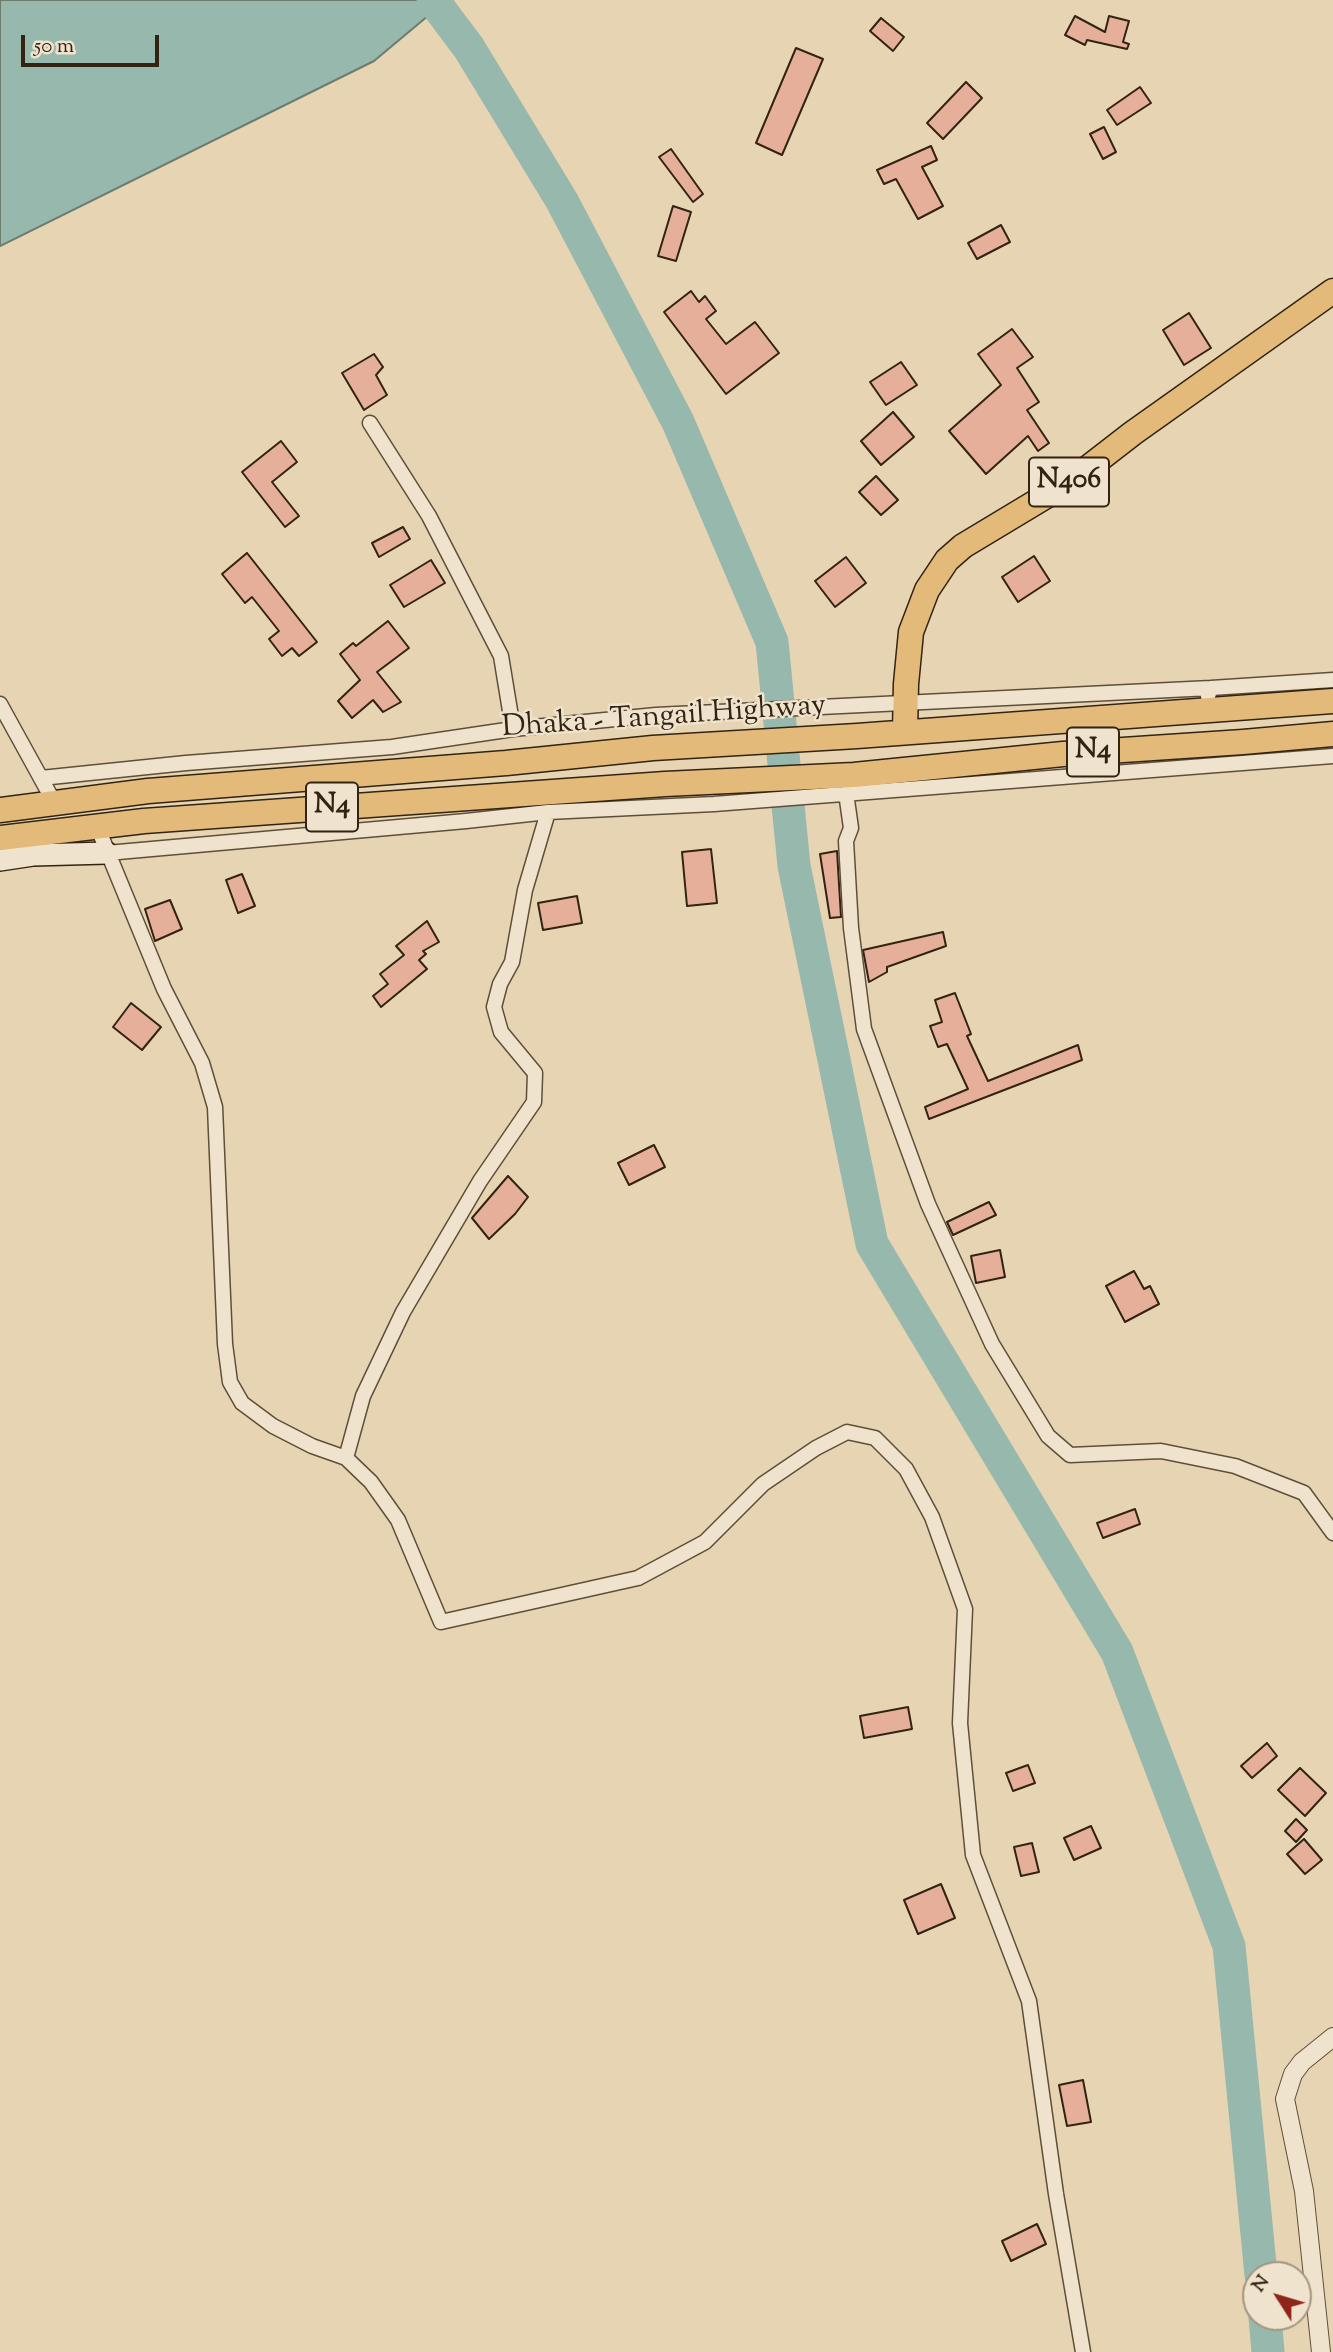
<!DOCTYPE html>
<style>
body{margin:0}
#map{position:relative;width:1333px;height:2352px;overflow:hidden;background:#e6d4b2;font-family:"Sorts Mill Goudy",serif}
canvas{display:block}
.north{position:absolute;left:1242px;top:2261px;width:70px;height:70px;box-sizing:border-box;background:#efe3cd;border:2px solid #a39682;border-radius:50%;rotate:307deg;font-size:19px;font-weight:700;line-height:28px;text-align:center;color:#322312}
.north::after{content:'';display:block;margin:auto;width:24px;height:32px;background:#8f2418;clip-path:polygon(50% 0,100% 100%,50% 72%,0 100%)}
.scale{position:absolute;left:21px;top:35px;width:138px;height:32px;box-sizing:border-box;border:4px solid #322312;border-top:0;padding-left:9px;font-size:21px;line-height:24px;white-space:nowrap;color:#322312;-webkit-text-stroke:5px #efe3cd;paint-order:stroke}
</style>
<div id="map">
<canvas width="1333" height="2352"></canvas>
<div class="north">N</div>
<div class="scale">50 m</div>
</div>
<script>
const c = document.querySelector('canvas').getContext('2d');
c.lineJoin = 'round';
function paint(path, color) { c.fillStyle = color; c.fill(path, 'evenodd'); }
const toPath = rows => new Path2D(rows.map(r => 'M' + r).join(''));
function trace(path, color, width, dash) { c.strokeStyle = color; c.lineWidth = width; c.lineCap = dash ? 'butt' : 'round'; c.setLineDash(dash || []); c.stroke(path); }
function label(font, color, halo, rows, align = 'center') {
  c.font = font + ' "Sorts Mill Goudy",serif'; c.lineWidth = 5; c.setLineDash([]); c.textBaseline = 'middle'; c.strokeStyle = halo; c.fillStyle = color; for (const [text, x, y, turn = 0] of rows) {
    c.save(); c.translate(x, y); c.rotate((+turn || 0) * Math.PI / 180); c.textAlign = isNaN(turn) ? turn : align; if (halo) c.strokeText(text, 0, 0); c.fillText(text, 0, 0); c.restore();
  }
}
const water = toPath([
 [0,0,447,0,374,61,0,246,0,0]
]);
paint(water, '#96b8ad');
trace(water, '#6e7c6f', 2);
trace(toPath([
 [433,0,469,48,562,201,678,422,772,642,794,866,872,1244,1117,1652,1229,1946,1261,2275],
 [1265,2317,1268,2352]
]), '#96b8ad', 33);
const building = toPath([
 [1075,16,1105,32,1109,16,1129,21,1123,42,1129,44,1127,49,1087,40,1085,45,1065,35,1075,16],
 [881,18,904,37,893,51,870,31,881,18],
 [796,48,823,59,782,155,756,143,796,48],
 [966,82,982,98,943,139,927,123,966,82],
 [1140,87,1151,103,1117,125,1107,110,1140,87],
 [1104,127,1116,152,1103,159,1090,134,1104,127],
 [931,146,937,160,922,167,943,206,918,219,896,179,884,184,877,170,931,146],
 [671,149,703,194,693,202,659,157,671,149],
 [673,206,691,212,676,261,658,256,673,206],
 [1001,225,1010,242,977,259,968,243,1001,225],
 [691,291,699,302,705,296,716,311,706,319,726,344,755,322,779,353,726,394,664,312,691,291],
 [1189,313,1211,348,1184,365,1163,330,1189,313],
 [1012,329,1033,357,1017,368,1039,402,1027,410,1049,443,1038,451,1028,436,986,474,949,431,1001,385,978,354,1012,329],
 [374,354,383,367,376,375,387,395,364,410,342,373,374,354],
 [901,362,917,385,886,405,870,382,901,362],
 [893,412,914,437,881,465,861,441,893,412],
 [281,441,297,462,272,482,299,516,285,527,242,472,281,441],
 [876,476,898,500,881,515,859,492,876,476],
 [403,527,410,539,379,557,372,543,403,527],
 [247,553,317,642,299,656,292,648,282,656,269,639,279,631,252,597,245,603,222,574,247,553],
 [1034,556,1050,581,1018,602,1002,577,1034,556],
 [846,557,866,583,835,607,815,581,846,557],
 [431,560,445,583,404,607,390,585,431,560],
 [388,621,409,648,377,672,401,702,383,712,373,700,352,718,338,701,360,680,340,654,353,643,356,646,388,621],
 [711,849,717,903,687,906,682,852,711,849],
 [837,851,841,917,830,918,820,854,837,851],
 [242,874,255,906,238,913,226,880,242,874],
 [577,896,582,923,543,930,538,903,577,896],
 [170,900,182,929,155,941,145,909,170,900],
 [427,921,439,942,423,951,426,954,419,960,427,969,381,1007,373,996,388,984,380,974,404,955,396,946,427,921],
 [943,932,946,946,887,967,887,972,869,982,863,950,943,932],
 [955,993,971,1034,967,1036,988,1081,1078,1045,1082,1060,929,1119,925,1107,968,1089,947,1044,938,1047,930,1026,942,1022,935,1000,955,993],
 [131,1003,161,1027,142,1050,113,1027,131,1003],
 [654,1145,665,1167,629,1185,618,1163,654,1145],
 [508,1176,528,1197,515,1214,489,1239,472,1218,508,1176],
 [989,1202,996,1215,953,1235,947,1222,989,1202],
 [1000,1250,1005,1277,976,1283,971,1256,1000,1250],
 [1134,1271,1144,1289,1150,1286,1159,1304,1125,1322,1106,1286,1134,1271],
 [1135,1509,1140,1524,1103,1538,1097,1523,1135,1509],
 [908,1707,912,1729,864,1738,860,1716,908,1707],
 [1267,1743,1277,1756,1252,1778,1241,1766,1267,1743],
 [1028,1765,1035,1783,1013,1791,1006,1773,1028,1765],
 [1300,1768,1326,1793,1305,1816,1278,1790,1300,1768],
 [1296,1819,1307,1830,1296,1842,1285,1831,1296,1819],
 [1091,1826,1101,1848,1074,1860,1064,1838,1091,1826],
 [1304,1839,1322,1860,1305,1874,1287,1854,1304,1839],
 [1032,1843,1039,1872,1021,1876,1014,1847,1032,1843],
 [941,1884,955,1918,918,1934,904,1900,941,1884],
 [1083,2080,1091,2122,1067,2126,1059,2085,1083,2080],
 [1037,2224,1046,2244,1011,2261,1002,2241,1037,2224]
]);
paint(building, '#e6af99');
trace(building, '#322312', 2);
const minor = toPath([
 [370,423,429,516,501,656,513,729],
 [1208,696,1211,688,1333,680],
 [0,704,54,802],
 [41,778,186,763,392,747,513,729,656,715,1211,688],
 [846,793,851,828,846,841,851,928,864,1029,928,1204,992,1344,1048,1436,1070,1455,1161,1451,1235,1466,1304,1493,1333,1533],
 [97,826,164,989,202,1063,215,1107,225,1344,230,1382,242,1403,273,1426,312,1446,346,1458,371,1482,398,1520,441,1622,638,1578,705,1542,763,1484,816,1448,847,1432,875,1438,906,1469,932,1517,965,1609,960,1723,973,1855,1029,2001,1056,2194,1083,2352],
 [107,853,466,821,548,812,714,804,1333,756],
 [346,1458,363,1396,403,1312,480,1181,534,1102,535,1073,501,1032,494,1007,500,984,512,962,525,890,548,812]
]);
const tertiary = toPath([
 [1321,2352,1304,2191,1285,2099,1293,2074,1302,2062,1333,2037]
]);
const secondary = toPath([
 [0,860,33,855,107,853]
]);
const trunk = toPath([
 [905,731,906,684,911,632,927,590,947,560,963,546,1071,481,1133,433,1333,291],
 [0,810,148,791,506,763,653,748,857,736,1333,701],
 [0,838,144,821,665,784,854,775,1063,754,1243,742,1333,734]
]);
trace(minor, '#5f4f3a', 17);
trace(tertiary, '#5f4f3a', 20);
trace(secondary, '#322312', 24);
trace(trunk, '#322312', 27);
trace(minor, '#efe3cd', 14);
trace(tertiary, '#efe3cd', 18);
trace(secondary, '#efe3cd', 21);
trace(trunk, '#e3ba79', 24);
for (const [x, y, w] of [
 [1069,482,80],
 [1093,752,52],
 [332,807,52]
]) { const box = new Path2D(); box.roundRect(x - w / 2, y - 24.5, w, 49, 5); c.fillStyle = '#efe3cd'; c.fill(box); trace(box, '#322312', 2); }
label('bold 28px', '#322312', null, [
 ["N406",1069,482],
 ["N4",1093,752],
 ["N4",332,807]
]);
label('30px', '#322312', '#efe3cd', [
 ["Dhaka - Tangail Highway",664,719,-4]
]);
</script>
